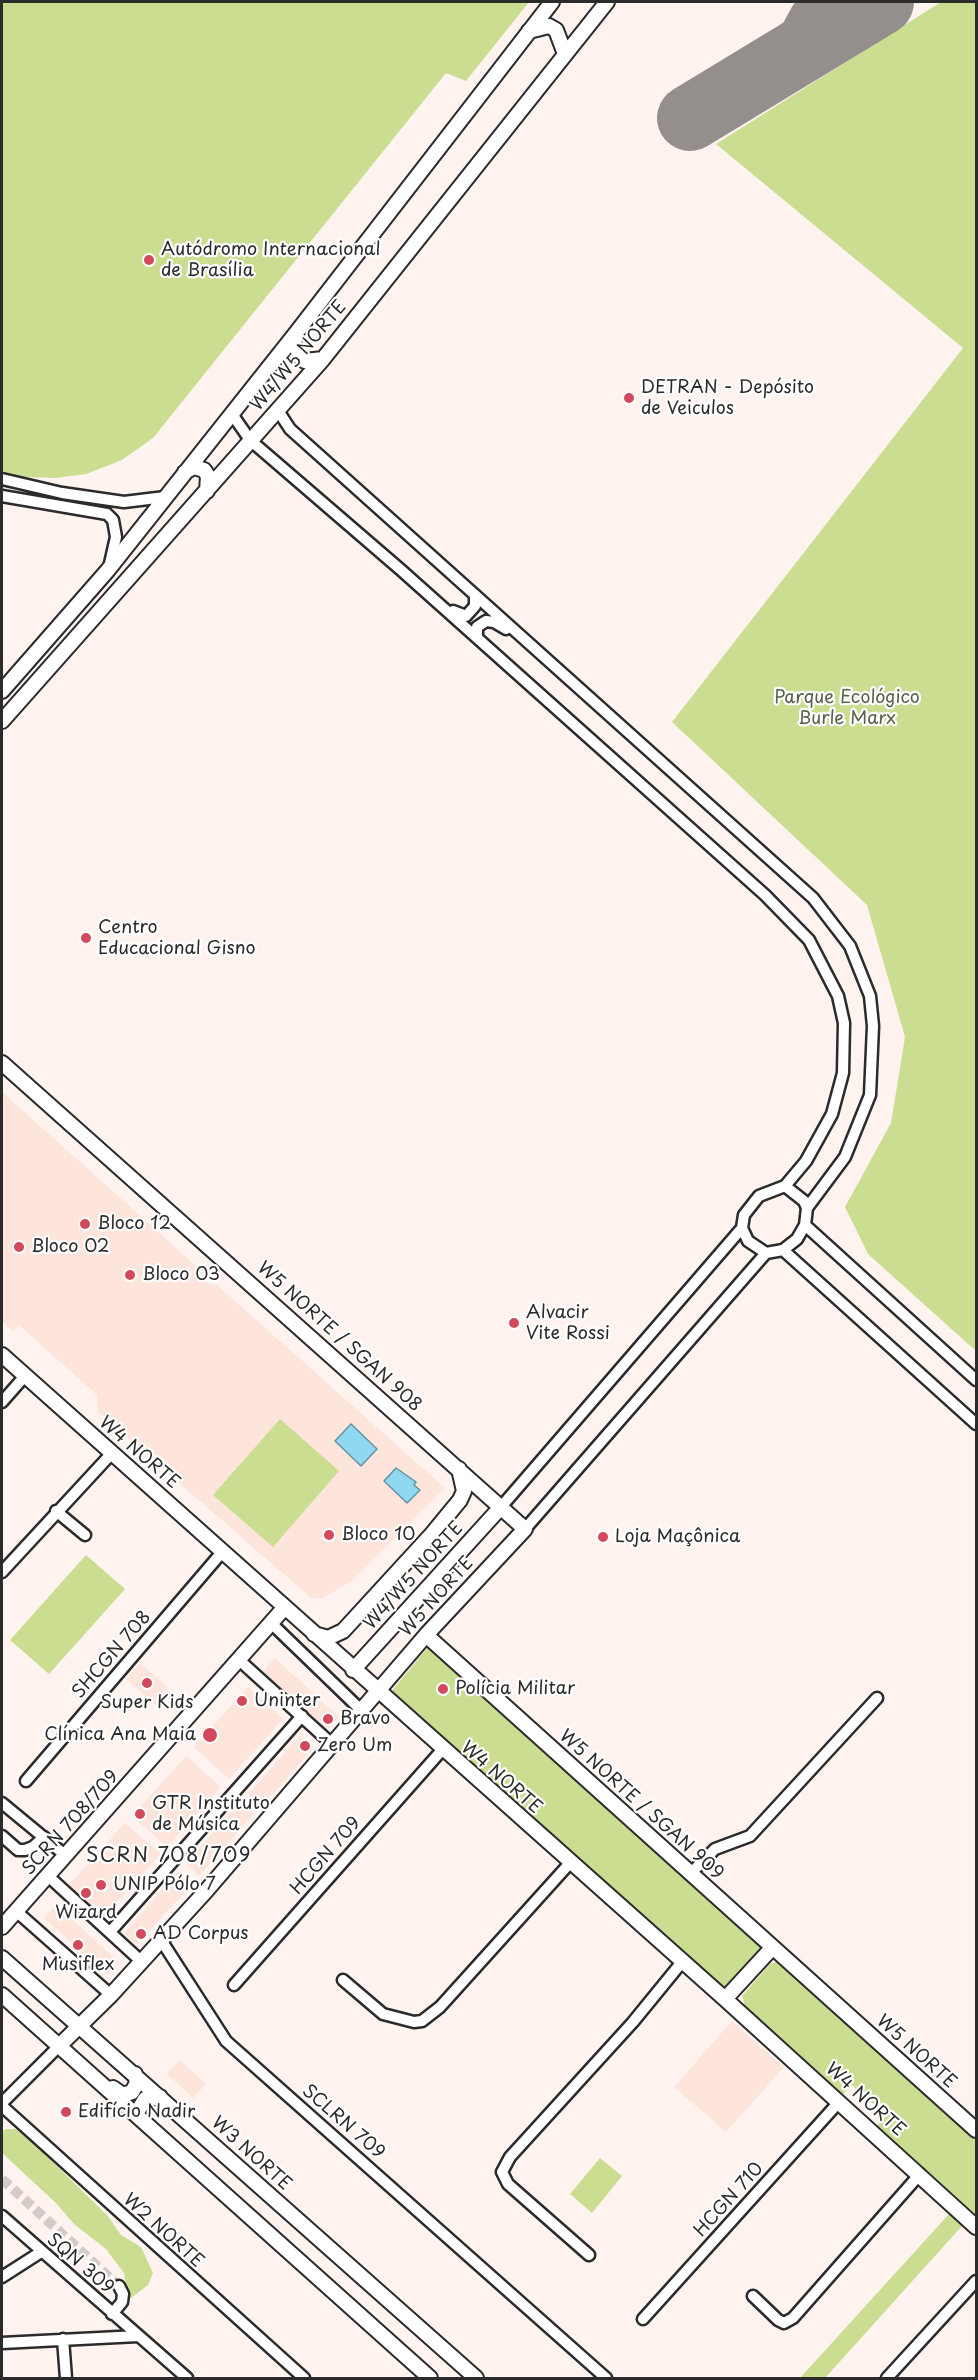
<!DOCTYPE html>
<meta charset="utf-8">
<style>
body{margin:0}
#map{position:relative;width:978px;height:2380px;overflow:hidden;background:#fef3ef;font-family:"Playpen Sans",sans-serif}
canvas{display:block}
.frame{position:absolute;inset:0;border:3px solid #2b2b2b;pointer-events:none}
</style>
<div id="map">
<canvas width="978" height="2380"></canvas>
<div class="frame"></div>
</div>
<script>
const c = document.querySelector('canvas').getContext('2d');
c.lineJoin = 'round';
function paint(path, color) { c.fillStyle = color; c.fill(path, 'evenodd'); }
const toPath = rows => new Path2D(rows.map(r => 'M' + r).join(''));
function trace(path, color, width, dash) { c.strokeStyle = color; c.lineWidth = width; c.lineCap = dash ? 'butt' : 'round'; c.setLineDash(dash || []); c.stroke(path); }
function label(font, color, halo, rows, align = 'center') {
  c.font = font + ' "Playpen Sans",sans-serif'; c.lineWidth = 4.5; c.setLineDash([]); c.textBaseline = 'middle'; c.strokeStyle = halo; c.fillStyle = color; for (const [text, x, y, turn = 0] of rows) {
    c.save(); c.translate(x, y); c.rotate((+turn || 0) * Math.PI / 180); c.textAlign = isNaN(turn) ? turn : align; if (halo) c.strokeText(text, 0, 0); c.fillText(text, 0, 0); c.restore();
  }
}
paint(toPath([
 [2,1092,194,1264,197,1274,208,1284,217,1285,445,1488,352,1581,323,1598,311,1598,98,1412,97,1395,19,1325,13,1331,2,1321],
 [275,1658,339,1717,327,1730,263,1671],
 [140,1663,168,1688,154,1704,126,1679],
 [248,1687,283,1719,229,1779,194,1747],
 [300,1736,314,1748,262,1806,248,1794],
 [186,1756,221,1787,167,1847,132,1816],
 [240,1802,254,1814,199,1876,186,1863],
 [125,1823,161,1854,104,1917,69,1885],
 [177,1872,191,1885,137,1945,124,1933],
 [56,1905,119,1962,107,1975,44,1918],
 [732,2021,784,2067,726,2132,674,2087],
 [180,2060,206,2084,193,2098,167,2074]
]), '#fde5db');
paint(toPath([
 [2,2,529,2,466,81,446,73,153,438,122,460,86,474,55,478,25,477,2,471],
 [941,2,976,2,976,1351,868,1254,845,1207,891,1123,905,1037,867,905,672,722,963,348,716,144],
 [280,1419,339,1471,273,1547,213,1495],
 [86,1555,125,1589,49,1674,10,1640],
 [428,1647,762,1948,762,1952,731,1987,721,1987,392,1691],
 [776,1962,976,2139,976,2215,876,2127,886,2115,852,2085,842,2095,745,2006,742,1996,770,1964],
 [7,2129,15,2129,25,2135,107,2215,121,2235,141,2247,153,2273,148,2285,131,2298,128,2297,124,2273,106,2249,74,2224,56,2203,2,2153,2,2131],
 [600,2158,622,2176,592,2213,570,2194],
 [949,2214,962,2226,825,2378,800,2378]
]), '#cbdd91');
const water = toPath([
 [351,1424,377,1449,361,1466,335,1441,351,1424],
 [396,1468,416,1482,414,1485,420,1490,407,1503,384,1481,396,1468]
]);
paint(water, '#8fd8f1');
trace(water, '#6793a2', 1.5);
trace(toPath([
 [813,7,808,17,812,26,820,31,833,31],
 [774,68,804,13,822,2]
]), '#948f8d', 27);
trace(toPath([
 [690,118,881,2]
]), '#948f8d', 66);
trace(toPath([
 [2,2179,119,2286]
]), '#d4cbc8', 10, [10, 5]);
const minor = toPath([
 [277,409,290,429,813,898,850,946,870,996,873,1026,870,1095,845,1157,807,1208],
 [232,414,250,440,401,570,765,895,809,940,838,996,844,1023,843,1073,832,1114,806,1161,785,1186,759,1196,744,1215,742,1228,748,1241,766,1253,783,1250,797,1239,805,1225,807,1208,804,1201,785,1186],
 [2,479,62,493,124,502,165,497],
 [2,496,107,514,113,520,116,537,109,568],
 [453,611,466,616,475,606,475,596],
 [477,638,477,627,486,621,494,622,506,629],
 [805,1225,976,1380],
 [783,1250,976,1424],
 [2,1402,24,1377],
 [501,1507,742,1228],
 [56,1511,85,1535],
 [525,1529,766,1253],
 [2,1572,112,1453],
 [271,1623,362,1711],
 [238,1659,333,1745],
 [26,1781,223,1551],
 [2,1803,65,1855],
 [2,1836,18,1850,25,1850,33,1847,44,1837],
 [691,1873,715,1849,750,1836,877,1698],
 [47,1875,142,1962],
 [16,1911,111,1995],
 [110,1932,302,1716],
 [161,1940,226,2041,606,2378],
 [343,1980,383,2014,414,2022,422,2021,440,2007,570,1863],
 [234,1985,442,1750],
 [2,2103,60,2045],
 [2,2106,304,2378],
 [2,2216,187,2378],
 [589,2255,508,2184,502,2172,510,2157,633,2022,682,1962],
 [2,2277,41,2252],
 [753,2296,778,2320,784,2323,793,2318,920,2174],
 [112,2314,122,2302,123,2294,119,2286],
 [643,2319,839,2102],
 [63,2339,66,2378],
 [2,2343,138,2336],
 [887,2378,976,2281]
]);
const major = toPath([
 [529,31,549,26,556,30,565,54],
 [296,333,294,346,299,356,305,361,323,359],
 [185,472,194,467,204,470,208,476,207,491],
 [2,691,108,570,296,333,552,2],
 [2,721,323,359,607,2],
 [2,1063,525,1529,426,1635,206,1891,111,1995,60,2045],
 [2,1355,725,1999,976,2227],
 [314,1634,328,1638,343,1631,432,1534,460,1500,464,1491,459,1469],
 [426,1635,976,2130],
 [353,1670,501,1507],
 [2,1927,285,1607],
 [2,1958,476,2378],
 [2,1995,430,2378],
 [725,1999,772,1948],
 [113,2088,123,2095,132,2092,137,2083,135,2074],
 [136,2114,145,2099,160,2097]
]);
trace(minor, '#2b2b2b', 15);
trace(major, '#2b2b2b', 18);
trace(minor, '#fff', 10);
trace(major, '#fff', 14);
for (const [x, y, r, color] of [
 [149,260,6,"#d1495b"],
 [629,398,6,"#d1495b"],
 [86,938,6,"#d1495b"],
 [85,1224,6,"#d1495b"],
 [19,1247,6,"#d1495b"],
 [130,1275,6,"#d1495b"],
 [514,1323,6,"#d1495b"],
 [329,1535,6,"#d1495b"],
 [603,1537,6,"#d1495b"],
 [147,1683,6,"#d1495b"],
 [443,1689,6,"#d1495b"],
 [242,1701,6,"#d1495b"],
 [328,1719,6,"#d1495b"],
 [210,1735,8,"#d1495b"],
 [305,1746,6,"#d1495b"],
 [140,1814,6,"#d1495b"],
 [101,1885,6,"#d1495b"],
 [86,1893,6,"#d1495b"],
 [141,1934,6,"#d1495b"],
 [78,1945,6,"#d1495b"],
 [66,2112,6,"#d1495b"]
]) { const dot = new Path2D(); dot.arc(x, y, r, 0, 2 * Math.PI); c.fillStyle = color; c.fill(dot); trace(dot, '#fff', 2); }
label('18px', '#2b2b2b', '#fff', [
 ["Autódromo Internacional",161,250],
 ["de Brasília",161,271],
 ["DETRAN - Depósito",641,388],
 ["de Veiculos",641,409],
 ["Centro",98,928],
 ["Educacional Gisno",98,949],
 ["Bloco 12",97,1224],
 ["Bloco 02",31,1247],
 ["Bloco 03",142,1275],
 ["Alvacir",526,1313],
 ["Vite Rossi",526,1334],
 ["Bloco 10",341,1535],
 ["Loja Maçônica",615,1537],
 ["Polícia Militar",455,1689],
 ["Uninter",254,1701],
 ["Super Kids",147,1703,"center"],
 ["Bravo",340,1719],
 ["Clínica Ana Maia",196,1735,"right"],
 ["Zero Um",317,1746],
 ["GTR Instituto",152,1804],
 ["de Música",152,1825],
 ["UNIP Pólo 7",113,1885],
 ["Wizard",86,1913,"center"],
 ["AD Corpus",153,1934],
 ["Musiflex",78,1965,"center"],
 ["Edifício Nadir",78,2112]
], 'left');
label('18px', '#2b2b2b', '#fff', [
 ["W4/W5 NORTE",299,356,-50],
 ["W5 NORTE / SGAN 908",339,1337,42],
 ["W4 NORTE",139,1453,41],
 ["W4/W5 NORTE",414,1576,-48],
 ["W5 NORTE",437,1597,-48],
 ["SHCGN 708",112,1655,-49],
 ["W4 NORTE",501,1778,41],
 ["W5 NORTE / SGAN 909",641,1805,42],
 ["SCRN 708/709",71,1823,-48],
 ["HCGN 709",326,1856,-49],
 ["W5 NORTE",916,2052,42],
 ["W4 NORTE",865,2100,42],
 ["SCLRN 709",343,2122,41],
 ["W3 NORTE",251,2154,42],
 ["HCGN 710",729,2200,-48],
 ["W2 NORTE",163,2231,42],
 ["SQN 309",80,2264,41]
]);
label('18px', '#5b604a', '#fff', [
 ["Parque Ecológico",847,698],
 ["Burle Marx",847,719]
]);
c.letterSpacing = '1.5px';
label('20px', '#2b2b2b', '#fff', [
 ["SCRN 708/709",169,1856]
]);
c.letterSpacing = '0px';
</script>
